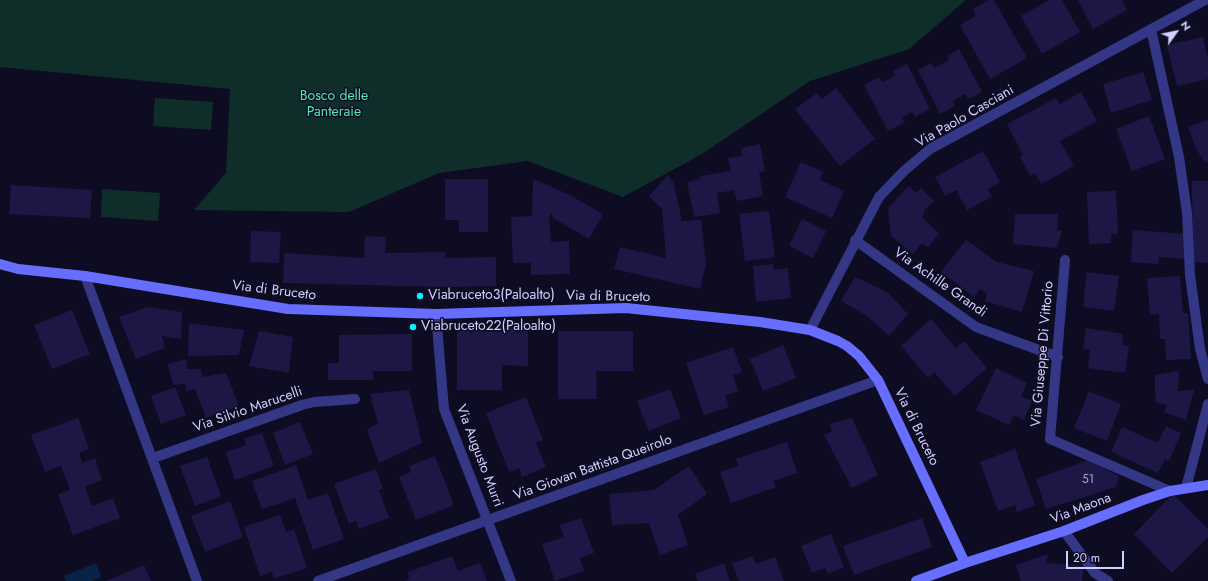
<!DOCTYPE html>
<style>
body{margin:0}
#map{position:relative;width:1208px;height:581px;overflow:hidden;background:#0e0c23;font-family:Jost,sans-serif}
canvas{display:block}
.north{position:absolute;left:1156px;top:12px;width:40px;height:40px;-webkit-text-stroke:3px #0e0c23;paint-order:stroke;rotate:57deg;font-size:11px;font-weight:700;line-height:16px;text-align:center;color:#d1cfff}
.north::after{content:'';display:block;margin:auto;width:14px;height:18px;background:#d1cfff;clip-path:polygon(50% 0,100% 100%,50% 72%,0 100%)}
.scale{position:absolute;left:1066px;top:551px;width:58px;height:18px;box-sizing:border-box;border:2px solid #d1cfff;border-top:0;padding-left:5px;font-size:12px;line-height:14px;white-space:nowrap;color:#d1cfff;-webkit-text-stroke:3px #0e0c23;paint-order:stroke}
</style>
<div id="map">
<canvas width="1208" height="581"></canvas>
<div class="north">N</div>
<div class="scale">20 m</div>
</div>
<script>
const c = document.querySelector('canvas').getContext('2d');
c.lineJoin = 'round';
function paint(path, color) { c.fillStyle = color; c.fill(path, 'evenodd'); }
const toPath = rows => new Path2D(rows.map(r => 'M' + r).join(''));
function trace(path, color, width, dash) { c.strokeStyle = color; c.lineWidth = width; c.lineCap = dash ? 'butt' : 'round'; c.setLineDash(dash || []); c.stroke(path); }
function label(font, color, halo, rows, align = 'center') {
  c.font = font + ' Jost,sans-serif'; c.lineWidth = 3; c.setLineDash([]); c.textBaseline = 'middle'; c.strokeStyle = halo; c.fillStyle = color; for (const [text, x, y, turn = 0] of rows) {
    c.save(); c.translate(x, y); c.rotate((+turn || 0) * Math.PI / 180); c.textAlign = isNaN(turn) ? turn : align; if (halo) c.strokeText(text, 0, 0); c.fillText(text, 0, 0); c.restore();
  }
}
paint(toPath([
 [0,0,966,0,909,49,810,81,702,154,623,197,528,161,439,173,349,212,194,210,226,173,230,89,0,67],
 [155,98,213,102,211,130,153,126],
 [102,189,160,193,158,221,101,217]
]), '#0f2e2a');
paint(toPath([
 [96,563,101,577,92,581,66,581,64,576]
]), '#082347');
paint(toPath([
 [989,0,994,0,1027,58,990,79,960,25,976,16,973,9],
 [1049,0,1062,0,1080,32,1042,54,1021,16],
 [1078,0,1122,0,1127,10,1093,29],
 [1203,37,1208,60,1208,79,1177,86,1167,45],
 [959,49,982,92,968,99,965,94,953,101,955,106,940,114,918,70,931,63,934,68,949,60,947,56],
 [907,64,930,109,915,117,912,112,902,117,905,122,888,131,864,85,879,77,882,82,895,76,893,71],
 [1143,72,1152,100,1111,113,1103,84],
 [836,88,875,139,840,166,795,109,817,93,822,99],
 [1081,92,1097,121,1060,141,1074,166,1041,184,1035,173,1030,176,1020,157,1023,155,1007,124,1056,98,1060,104],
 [1149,116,1165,159,1132,171,1116,129],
 [1208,120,1208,162,1205,162,1196,149,1188,127],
 [760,144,765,171,759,172,763,196,737,201,734,190,717,193,720,213,694,217,687,182,700,179,700,176,731,171,728,158,742,156,741,148],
 [983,151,1000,182,988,189,992,197,967,210,956,190,945,196,935,177],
 [801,162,823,172,820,180,844,191,832,218,785,197],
 [668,175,674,184,682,221,701,220,706,264,700,289,614,269,620,247,666,258,662,209,649,196],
 [445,179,488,179,488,232,459,232,459,220,445,220],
 [533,179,568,194,603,214,589,239,553,218,551,213,549,219,551,242,569,241,570,274,531,275,531,263,513,263,511,217,532,216],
 [1192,181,1208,181,1208,263,1193,262],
 [11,185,92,190,90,218,9,214],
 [909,186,916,193,921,188,934,201,924,211,923,218,939,234,928,247,922,243,913,254,891,236,888,208],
 [1116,191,1118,234,1111,234,1111,243,1089,244,1087,192],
 [769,211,775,257,745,261,739,214],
 [1015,214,1058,214,1057,230,1062,231,1057,248,1013,244],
 [802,219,826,231,813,258,789,246],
 [1133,230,1188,234,1186,259,1159,257,1158,264,1131,262],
 [251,231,281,232,279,263,250,262],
 [365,236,386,237,385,253,446,252,444,258,496,257,496,286,445,287,283,283,284,253,364,258],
 [966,240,997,262,1034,271,1022,312,985,301,987,293,980,289,974,297,941,272],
 [773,264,774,270,788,268,791,298,756,302,753,266],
 [1087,272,1119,276,1114,311,1083,307],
 [1180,276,1183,313,1188,313,1191,359,1166,360,1165,339,1160,339,1159,314,1150,315,1147,278],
 [855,277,887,292,908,314,889,336,867,316,841,301],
 [148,307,182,312,181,339,162,336,165,348,136,359,119,317],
 [72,310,90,354,52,369,34,325],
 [931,319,956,348,964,341,987,368,955,396,934,372,928,378,901,346],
 [189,323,244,330,239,355,188,356],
 [457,327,528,327,528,366,502,365,502,390,457,390],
 [1086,328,1123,334,1122,345,1129,346,1125,373,1088,368,1090,350,1083,349],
 [259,331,293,337,289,373,249,366],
 [558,331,633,331,633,371,596,371,597,399,558,399],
 [412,334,412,371,373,371,373,380,328,380,328,363,339,363,339,335],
 [783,345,796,378,763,391,750,359],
 [733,347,742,372,733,375,738,391,725,396,729,407,704,415,686,363],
 [186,359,187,369,201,369,202,377,226,373,239,406,206,418,195,389,186,391,185,384,173,385,168,364],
 [996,368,1027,383,1021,396,1032,401,1024,420,1014,415,1009,425,976,410],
 [1179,371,1178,391,1194,390,1186,420,1164,412,1167,405,1156,403,1155,392,1155,375],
 [175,387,186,415,161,424,151,396],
 [670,389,681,418,649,431,637,401],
 [409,390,422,443,379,463,367,430,378,423,370,394],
 [1089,391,1121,404,1107,441,1074,428],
 [526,397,543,440,536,443,546,467,522,477,519,468,509,472,486,413],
 [78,418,89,449,79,453,82,463,95,458,102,480,85,487,92,506,113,498,120,518,73,535,58,494,70,490,61,466,45,472,31,435],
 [852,418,878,475,852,488,824,435,832,431,830,424],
 [300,422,313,454,285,465,273,433],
 [1166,426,1181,433,1169,461,1165,459,1158,473,1111,452,1122,427,1158,443],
 [262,433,274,466,235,480,226,452,246,445,244,439],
 [787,442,797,473,773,481,776,487,731,503,720,472,739,466,736,459],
 [1015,449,1035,505,1017,512,1015,505,998,511,980,462],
 [435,456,454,505,416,520,399,477,411,472,409,466],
 [207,457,221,496,195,506,180,466],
 [1088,460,1119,476,1116,487,1046,509,1036,479],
 [296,465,308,500,328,493,344,539,313,550,295,498,262,509,252,481],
 [689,466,707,494,678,515,688,545,660,555,649,523,612,525,609,494,654,490],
 [376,469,383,489,379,490,389,518,359,529,356,521,349,524,334,484],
 [1173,494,1208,529,1208,537,1172,573,1134,534],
 [230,501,243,537,205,552,191,516],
 [280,515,286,532,294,529,307,568,274,579,272,572,260,576,244,527],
 [581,518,594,553,580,558,584,571,555,581,542,544,564,537,560,525],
 [922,518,932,547,854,575,843,546],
 [831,534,844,567,828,574,825,568,812,573,801,546],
 [1048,554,1046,563,1084,566,1082,581,1021,581,1016,565],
 [452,556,458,571,480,563,487,581,406,581,409,579,408,572],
 [753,556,756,564,775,557,784,581,739,581,732,563],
 [724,563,730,581,698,581,695,574],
 [144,565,151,581,106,581]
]), '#1d1746');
trace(toPath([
 [1151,29,1179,157,1187,213,1190,275,1200,349,1208,379],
 [855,240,976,327,1058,357],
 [1065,260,1050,439,1170,491],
 [85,276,197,581],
 [436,314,444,409,511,581],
 [810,330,879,197,904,171,930,149,1205,0],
 [153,458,302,405,314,402,355,399],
 [1186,488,1208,404],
 [1064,531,1095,573,1108,581],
 [318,581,878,380]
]), '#343786', 10);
trace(toPath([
 [0,264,18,269,85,276,288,309,436,314,626,308,760,322,810,330,838,341,847,346,859,356,878,380,965,563],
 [916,581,965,563,1064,531,1143,500,1170,491,1208,485]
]), '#666dff', 10);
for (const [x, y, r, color] of [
 [420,296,4,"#00f3fa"],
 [413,327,4,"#00f3fa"]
]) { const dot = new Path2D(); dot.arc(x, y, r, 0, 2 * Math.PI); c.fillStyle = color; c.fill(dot); trace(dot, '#0e0c23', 1.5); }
label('12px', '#a4a1d1', null, [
 ["51",1088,480]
]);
label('14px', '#52e8b7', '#0e0c23', [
 ["Bosco delle",334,97],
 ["Panteraie",334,113]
]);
label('14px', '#d1cfff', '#0e0c23', [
 ["Via Paolo Casciani",965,117,-30],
 ["Via Achille Grandi",940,283,35],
 ["Via di Bruceto",274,291,7],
 ["Via di Bruceto",608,297,1],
 ["Via Giuseppe Di Vittorio",1043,354,-85],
 ["Via Silvio Marucelli",248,410,-19],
 ["Via di Bruceto",916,427,64],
 ["Via Augusto Murri",479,456,69],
 ["Via Giovan Battista Queirolo",593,468,-20],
 ["Via Maona",1081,509,-21]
]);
label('14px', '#d1cfff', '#0e0c23', [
 ["Viabruceto3(Paloalto)",428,296],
 ["Viabruceto22(Paloalto)",421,327]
], 'left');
</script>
